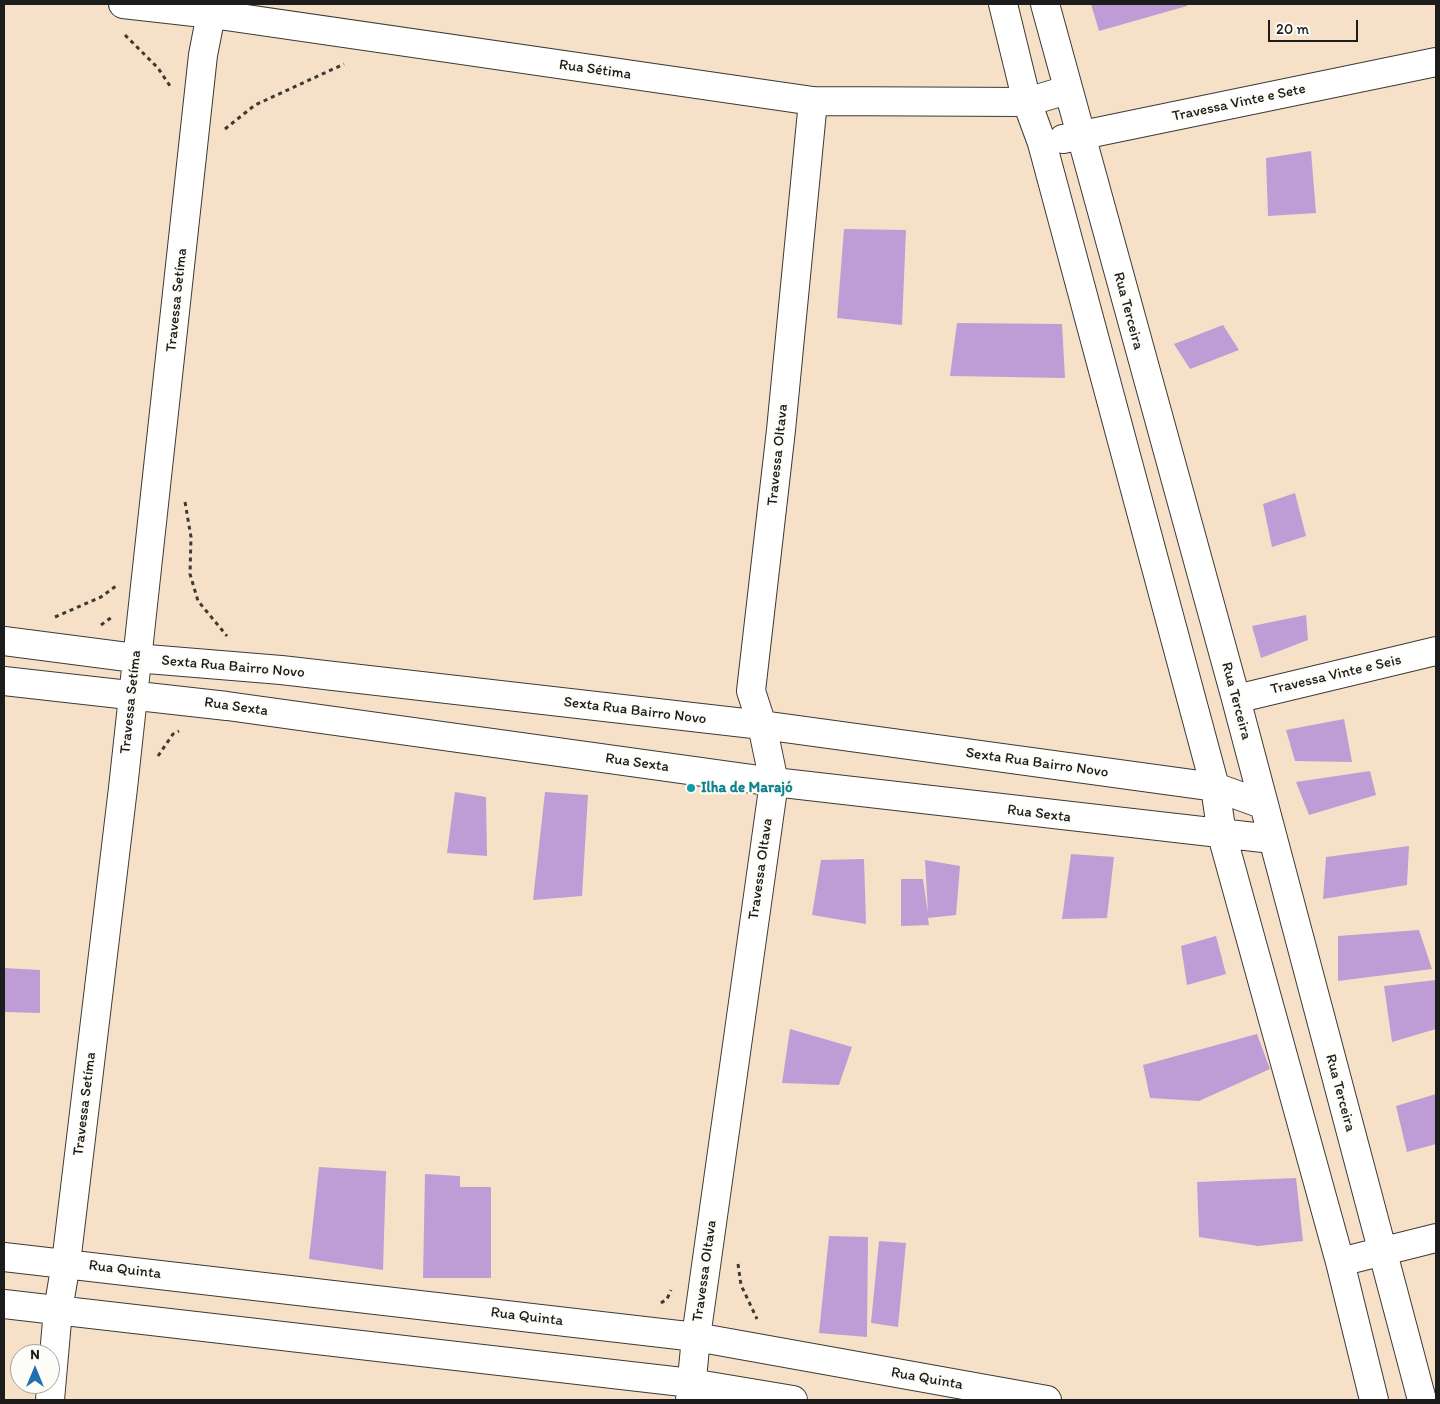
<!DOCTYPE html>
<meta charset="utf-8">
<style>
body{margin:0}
#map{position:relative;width:1440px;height:1404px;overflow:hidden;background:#f6e1c8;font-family:Itim,sans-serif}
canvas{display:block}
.frame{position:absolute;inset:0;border:5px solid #1c1c1c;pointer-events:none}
.north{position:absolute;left:10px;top:1344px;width:50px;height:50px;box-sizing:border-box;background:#fdfcf7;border:1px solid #a3a29f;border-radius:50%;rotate:0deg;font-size:14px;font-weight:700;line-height:20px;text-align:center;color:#1c1c1c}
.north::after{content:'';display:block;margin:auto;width:18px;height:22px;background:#1f6fb2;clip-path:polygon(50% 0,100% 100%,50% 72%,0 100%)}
.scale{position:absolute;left:1268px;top:20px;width:90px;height:22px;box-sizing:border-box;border:2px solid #1c1c1c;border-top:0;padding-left:6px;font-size:15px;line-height:18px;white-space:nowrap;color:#1c1c1c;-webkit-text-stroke:4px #fdfcf7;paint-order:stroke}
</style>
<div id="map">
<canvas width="1440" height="1404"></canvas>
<div class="frame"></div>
<div class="north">N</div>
<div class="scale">20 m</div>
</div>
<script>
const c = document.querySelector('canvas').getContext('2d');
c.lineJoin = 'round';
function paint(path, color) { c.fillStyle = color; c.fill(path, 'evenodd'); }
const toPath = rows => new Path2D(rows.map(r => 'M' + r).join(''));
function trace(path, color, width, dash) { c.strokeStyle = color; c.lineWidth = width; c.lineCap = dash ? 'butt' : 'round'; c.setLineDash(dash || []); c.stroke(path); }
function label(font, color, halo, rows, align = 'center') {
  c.font = font + ' Itim,sans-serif'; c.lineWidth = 4.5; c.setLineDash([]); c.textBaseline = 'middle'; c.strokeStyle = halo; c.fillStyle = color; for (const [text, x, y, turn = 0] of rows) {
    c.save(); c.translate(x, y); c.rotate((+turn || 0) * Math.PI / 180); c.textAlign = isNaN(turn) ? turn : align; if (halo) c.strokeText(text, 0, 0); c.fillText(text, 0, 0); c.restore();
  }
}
paint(toPath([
 [1091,4,1187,4,1187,6,1099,31],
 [1311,151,1316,213,1268,216,1266,158],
 [844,229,906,230,902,325,837,318],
 [957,323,1062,324,1065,378,950,376],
 [1223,325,1239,350,1190,369,1174,344],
 [1295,493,1306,536,1272,547,1263,504],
 [1306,615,1308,640,1261,658,1252,626],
 [1344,719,1352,762,1295,761,1286,730],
 [1370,771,1376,795,1309,815,1296,782],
 [455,792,486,797,487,856,447,853],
 [545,792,588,795,582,896,533,900],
 [1409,846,1407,885,1323,899,1326,857],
 [1071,854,1114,857,1107,918,1062,919],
 [864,859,866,924,812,915,821,860],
 [925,860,960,866,956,915,928,918,929,925,901,926,901,879,923,879,928,913],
 [1419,930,1432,969,1338,981,1338,936],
 [1216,936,1226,974,1187,985,1181,946],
 [4,968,40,970,40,1013,4,1012],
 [1436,980,1436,1029,1392,1042,1384,986],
 [790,1029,852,1047,839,1085,782,1083],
 [1257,1034,1270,1069,1199,1101,1150,1098,1143,1065],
 [1436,1094,1436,1144,1407,1152,1396,1106],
 [319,1167,386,1171,383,1270,309,1259],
 [425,1174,460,1176,460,1187,491,1187,491,1278,423,1278],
 [1296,1178,1303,1241,1258,1246,1199,1237,1197,1182],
 [829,1236,868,1237,867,1337,819,1333],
 [879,1241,906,1243,898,1327,871,1323]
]), '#c09cd6');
const minor = toPath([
 [123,4,212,14,813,101,1027,102,1067,90],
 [1003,4,1027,102,1042,143,1215,787,1222,835,1340,1262,1374,1400],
 [1045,4,1236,699,1422,1400],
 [1063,139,1436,62],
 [4,641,135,658,281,670,762,725,1215,787,1262,804],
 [4,681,227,706,774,782,1272,839],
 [1236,699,1436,651],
 [4,1257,696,1337,1047,1400],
 [1340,1262,1436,1238],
 [4,1304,691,1383,793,1400],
 [50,1400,58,1310,66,1263,123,788,203,55,213,4],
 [690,1400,696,1337,774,782,762,725,751,691,781,430,813,101]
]);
trace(minor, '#3d3a36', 30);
trace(toPath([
 [125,35,158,68,170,86],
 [225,129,255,105,344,64],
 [185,502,191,537,190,574,198,601,227,636],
 [55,617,101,597,116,586],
 [101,625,112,617],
 [158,756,173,734,179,731],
 [738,1264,741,1285,757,1319],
 [661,1303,667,1299,671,1290]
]), '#3d3a36', 3, [4, 4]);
trace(minor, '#fff', 28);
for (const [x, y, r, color] of [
 [691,788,5,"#0f9aa8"]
]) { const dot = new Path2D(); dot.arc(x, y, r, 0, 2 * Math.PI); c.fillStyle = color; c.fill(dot); trace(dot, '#fdfcf7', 2); }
label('15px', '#1c1c1c', '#fdfcf7', [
 ["Rua Sétima",595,70,8],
 ["Travessa Vinte e Sete",1239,103,-12],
 ["Travessa Setíma",177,300,-84],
 ["Rua Terceira",1128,311,75],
 ["Travessa OItava",778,455,-84],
 ["Sexta Rua Bairro Novo",233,667,5],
 ["Travessa Vinte e Seis",1336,675,-13],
 ["Rua Terceira",1236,701,75],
 ["Travessa Setíma",131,702,-84],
 ["Rua Sexta",236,707,8],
 ["Sexta Rua Bairro Novo",635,711,7],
 ["Rua Sexta",637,763,8],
 ["Sexta Rua Bairro Novo",1037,763,8],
 ["Rua Sexta",1039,814,7],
 ["Travessa OItava",761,869,-82],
 ["Rua Terceira",1340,1093,75],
 ["Travessa Setíma",85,1104,-83],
 ["Rua Quinta",125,1270,7],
 ["Travessa OItava",705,1271,-82],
 ["Rua Quinta",527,1317,7],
 ["Rua Quinta",927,1379,10]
]);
label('bold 15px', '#0d838f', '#fdfcf7', [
 ["Ilha de Marajó",701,788]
], 'left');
</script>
